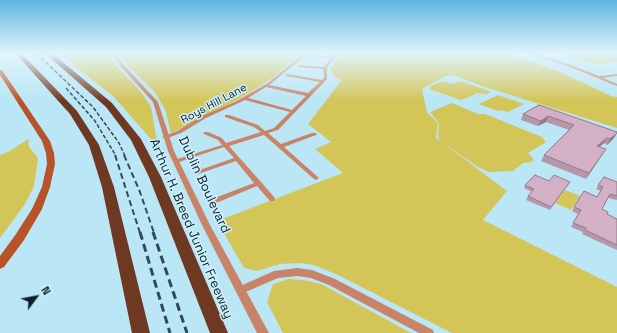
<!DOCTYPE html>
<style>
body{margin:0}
#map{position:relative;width:617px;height:333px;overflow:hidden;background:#bae6f5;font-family:"Space Grotesk",sans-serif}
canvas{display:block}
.north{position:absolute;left:16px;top:277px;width:40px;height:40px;-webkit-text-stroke:3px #cef1fe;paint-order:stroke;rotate:58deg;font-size:11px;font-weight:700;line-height:16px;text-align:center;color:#0e1f25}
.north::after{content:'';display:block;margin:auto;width:14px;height:18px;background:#0e1f25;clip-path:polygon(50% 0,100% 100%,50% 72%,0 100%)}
</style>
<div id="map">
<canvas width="617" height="333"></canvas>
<div class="north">N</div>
</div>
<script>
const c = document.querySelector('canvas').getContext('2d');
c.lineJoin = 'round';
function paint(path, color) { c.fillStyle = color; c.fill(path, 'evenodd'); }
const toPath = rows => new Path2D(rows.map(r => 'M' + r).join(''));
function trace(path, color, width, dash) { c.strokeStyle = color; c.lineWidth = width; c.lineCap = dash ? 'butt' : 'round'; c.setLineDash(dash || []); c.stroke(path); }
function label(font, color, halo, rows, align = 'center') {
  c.font = font + ' "Space Grotesk",sans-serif'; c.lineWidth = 3; c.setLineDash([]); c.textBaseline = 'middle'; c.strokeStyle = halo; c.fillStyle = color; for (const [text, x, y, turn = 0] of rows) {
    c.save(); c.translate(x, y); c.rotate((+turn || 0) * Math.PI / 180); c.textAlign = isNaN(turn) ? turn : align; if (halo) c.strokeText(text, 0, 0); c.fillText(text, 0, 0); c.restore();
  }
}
paint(toPath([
 [60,54,110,54,114,63,141,92,151,107,158,147,114,97],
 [119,54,300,54,271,79,239,99,171,133,165,109,160,101,155,92,126,64],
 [340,54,509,54,558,71,611,96,617,97,617,128,485,87,453,75,445,76,422,89,427,112,438,123,436,138,440,141,438,136,439,123,430,112,452,103,478,114,485,114,542,137,546,142,528,153,534,160,531,162,523,163,513,171,489,172,478,167,442,142,507,191,483,220,617,287,617,333,452,333,338,275,314,265,299,263,280,264,257,271,244,268,217,221,343,173,315,149,331,142,308,124,342,80,334,76,330,69],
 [561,54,617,54,617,62,594,64],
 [443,81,451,84,461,81,491,92,486,94,475,93,476,94,461,100,429,89,432,85],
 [498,95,524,104,508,112,501,110,498,111,479,104],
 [28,139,29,147,38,158,34,186,25,204,0,238,0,155,10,151],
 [565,190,580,196,571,210,555,203],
 [288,279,303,280,321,284,411,333,283,333,267,302,273,284]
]), '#d4c558');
paint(toPath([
 [303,54,308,54,332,57,334,54,338,54,327,68,327,79,278,130,268,133,281,144,312,133,316,133,317,134,316,135,284,147,319,178,316,180,314,179,264,135,229,146,261,182,274,197,275,199,274,201,270,201,257,186,216,203,212,203,211,201,212,199,254,183,236,161,198,174,194,174,193,173,194,172,234,158,224,147,176,163,173,161,174,160,222,145,218,140,204,134,203,133,204,132,208,132,222,138,226,143,261,132,254,127,225,117,225,115,229,115,258,125,265,131,274,128,290,112,245,100,206,118,181,133,165,139,162,137,177,131,202,116,237,101,268,83,303,54],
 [305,56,330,59,324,67,299,65,297,66,299,67,323,69,324,78,322,80,287,74,285,75,287,76,320,82,308,93,269,85,305,56],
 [266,87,306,96,292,110,248,98,266,87],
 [530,54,535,54,569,64,599,76,617,74,617,76,603,78,617,84,617,86,567,66,530,54],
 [297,268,312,270,335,279,433,330,434,333,419,333,329,285,311,278,297,276,278,278,241,294,238,293,237,290,238,287,274,271,297,268]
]), '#c98369');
paint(toPath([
 [112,54,116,54,123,64,158,102,174,151,210,225,269,333,257,333,202,225,168,151,153,102,120,66,112,54]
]), '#c98369');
paint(toPath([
 [0,70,2,70,50,141,54,153,55,164,50,187,42,209,24,240,4,267,0,269,0,256,16,234,32,209,42,187,47,164,46,153,42,141,0,75,0,70]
]), '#b85228');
paint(toPath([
 [16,54,22,54,77,111,99,145,114,187,150,333,132,333,102,187,89,145,70,114,16,54],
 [46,54,53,54,112,103,141,139,161,177,228,333,210,333,149,177,131,140,106,107,46,54]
]), '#6e3822');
trace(toPath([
 [37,54,93,107,119,143,125,156],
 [66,88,95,121,116,156]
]), '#334a52', 1.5, [4, 2]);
trace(toPath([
 [115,155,140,233],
 [124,155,140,192,154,233]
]), '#334a52', 2, [6, 3.5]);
trace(toPath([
 [140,232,170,333],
 [153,232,187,333]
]), '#334a52', 3, [8, 4.5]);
paint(toPath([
 [539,105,617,132,617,133,614,138,607,145,604,143,599,147,606,149,586,179,541,161,544,155,569,130,546,122,538,126,521,120,523,114],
 [604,177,617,182,617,200,608,198,602,209,607,214,617,219,617,250,582,234,583,232,571,227,578,214,572,211,584,191,597,197,601,191,596,189],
 [549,181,568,185,550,210,526,200,528,196,532,192,524,188,525,185]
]), '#b597a9');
paint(toPath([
 [548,116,546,122,538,126,541,121],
 [617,133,614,138,607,145,610,139],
 [607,138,604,143,594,152,597,146],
 [606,149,586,179,589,173]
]), '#947b8a');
const building = toPath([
 [539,105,617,132,617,133,610,139,607,138,597,146,606,149,589,173,544,155,574,125,548,116,541,121,523,114,539,105],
 [535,175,549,181,554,175,570,182,551,207,528,196,534,189,525,185,535,175],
 [604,177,617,182,617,196,610,194,602,209,608,212,607,214,617,219,617,245,585,230,586,228,573,223,581,210,574,207,584,191,597,197,603,187,598,185,604,177]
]);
paint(building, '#d3b0c5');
trace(building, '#947b8a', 1);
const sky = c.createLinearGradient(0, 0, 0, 101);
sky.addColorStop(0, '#5eb4e2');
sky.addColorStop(0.53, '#e0f4fa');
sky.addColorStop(1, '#e0f4fa00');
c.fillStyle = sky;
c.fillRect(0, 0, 617, 101);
label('11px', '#0e1f25', '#cef1fe', [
 ["Roys Hill Lane",214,104,-28]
]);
label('13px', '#0e1f25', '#cef1fe', [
 ["Dublin Boulevard",204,185,65],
 ["Arthur H. Breed Junior Freeway",191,229,67]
]);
</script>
